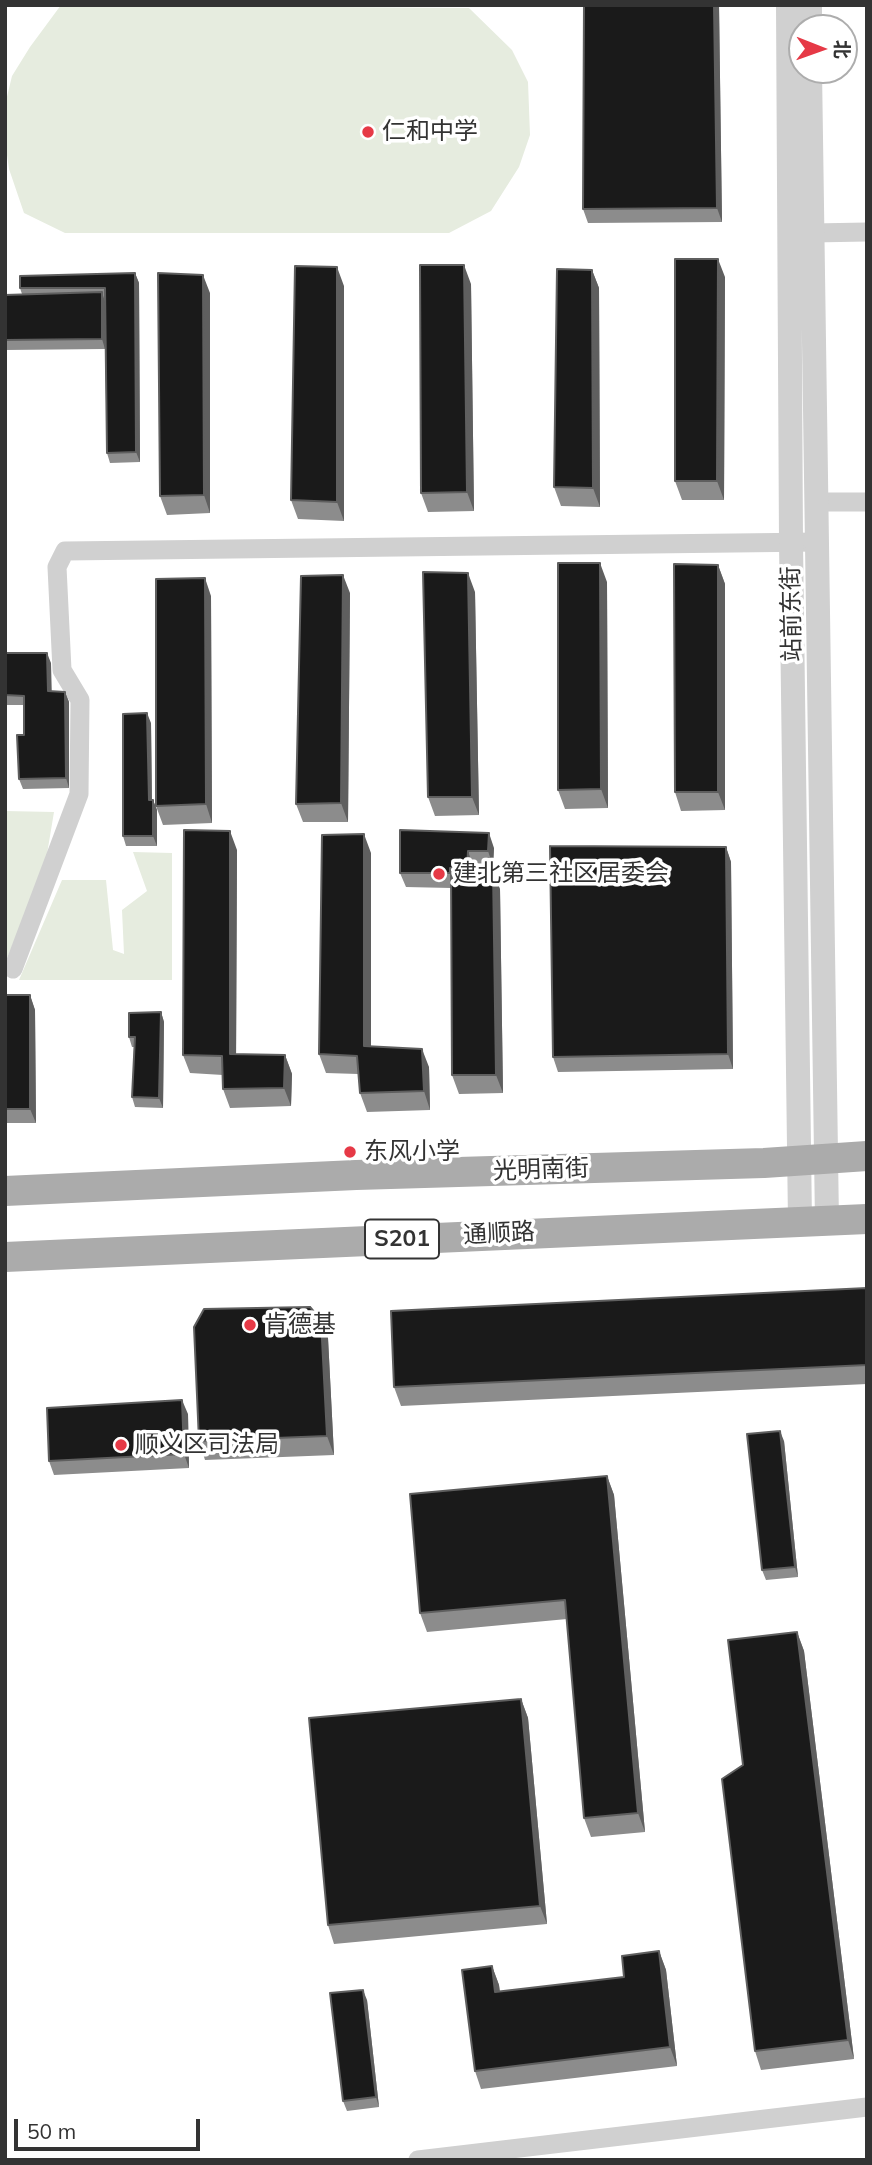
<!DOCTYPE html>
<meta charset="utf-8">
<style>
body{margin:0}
#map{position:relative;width:872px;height:2165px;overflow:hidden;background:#fff;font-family:Mulish,"Noto Sans SC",sans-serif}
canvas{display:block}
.frame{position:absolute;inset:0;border:7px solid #333;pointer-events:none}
.north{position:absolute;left:788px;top:14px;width:70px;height:70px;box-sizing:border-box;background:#fff;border:2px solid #adadad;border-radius:50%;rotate:91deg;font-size:19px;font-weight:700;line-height:28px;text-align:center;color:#333}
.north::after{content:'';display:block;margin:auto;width:24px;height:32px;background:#e63946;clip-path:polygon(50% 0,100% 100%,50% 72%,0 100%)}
.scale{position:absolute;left:14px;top:2119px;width:186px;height:32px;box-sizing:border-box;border:4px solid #333;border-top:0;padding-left:9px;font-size:21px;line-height:24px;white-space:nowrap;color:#333;-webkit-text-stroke:5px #fff;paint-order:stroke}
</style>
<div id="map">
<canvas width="872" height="2165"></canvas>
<div class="frame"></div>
<div class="north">北</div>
<div class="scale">50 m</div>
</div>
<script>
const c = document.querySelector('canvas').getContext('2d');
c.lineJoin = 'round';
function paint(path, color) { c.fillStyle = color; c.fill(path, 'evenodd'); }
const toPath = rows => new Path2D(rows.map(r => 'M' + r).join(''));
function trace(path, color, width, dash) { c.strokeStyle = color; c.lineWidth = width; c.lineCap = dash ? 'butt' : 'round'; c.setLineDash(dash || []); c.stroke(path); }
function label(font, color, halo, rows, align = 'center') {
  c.font = font + ' Mulish,"Noto Sans SC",sans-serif'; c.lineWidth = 7; c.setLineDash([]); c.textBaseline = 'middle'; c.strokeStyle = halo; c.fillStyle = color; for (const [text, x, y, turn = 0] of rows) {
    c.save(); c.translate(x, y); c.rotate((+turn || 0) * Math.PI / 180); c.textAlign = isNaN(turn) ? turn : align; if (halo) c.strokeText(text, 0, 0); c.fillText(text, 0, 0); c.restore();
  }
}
paint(toPath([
 [61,5,469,8,512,50,528,82,530,135,519,167,491,211,449,233,65,233,24,213,9,169,5,141,5,105,12,76,30,47],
 [5,811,54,812,45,866,5,963],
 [133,852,172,853,172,980,19,980,62,880,106,880,113,950,124,954,122,910,147,891]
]), '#e6ecdf');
trace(toPath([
 [812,233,867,232],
 [817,502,867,502],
 [13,969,79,794,80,700,62,670,57,567,65,551,818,542],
 [418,2160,867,2107]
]), '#d0d0d0', 19);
trace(toPath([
 [788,5,791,542,800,1222],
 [810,5,810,28],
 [810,70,827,1221]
]), '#d0d0d0', 24);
trace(toPath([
 [5,1191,356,1175,764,1163,867,1156],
 [5,1257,867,1219]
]), '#ababab', 30);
paint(toPath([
 [584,5,719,5,722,222,588,223,583,209],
 [592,270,599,288,600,507,561,506,554,487],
 [135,273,139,283,140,462,110,463,107,453,105,349,5,350,5,295,22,294,20,288],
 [725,277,724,500,682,500,675,481],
 [471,284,474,511,428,512,421,493],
 [344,286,344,521,298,519,291,500],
 [210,293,210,513,167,515,160,496],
 [718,565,725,584,725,810,681,811,675,792],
 [607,582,608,808,565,809,558,790],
 [475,592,479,815,435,816,428,797],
 [350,593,348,822,303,822,296,804],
 [211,596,212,823,163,825,156,806],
 [5,653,51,663,51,691,65,692,69,702,69,788,23,789,19,779,24,735,24,705,5,705],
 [151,723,152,800,153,800,157,810,157,846,126,846,123,836],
 [400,830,494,848,493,866,473,866,473,870,500,889,503,1093,459,1094,452,1075,451,888,406,887,400,873],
 [726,847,731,862,733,1069,558,1072,553,1057],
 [237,850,236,1054,285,1055,292,1074,291,1106,230,1108,223,1089,223,1075,190,1073,183,1055],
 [371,853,371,1046,429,1067,430,1110,367,1112,360,1093,358,1074,326,1073,319,1054],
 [5,994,6,995,30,995,35,1010,36,1123,5,1123],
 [161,1012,164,1022,163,1108,135,1107,132,1097,134,1047,132,1047,129,1037],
 [867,1288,867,1384,401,1406,394,1387],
 [321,1320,328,1338,334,1455,205,1460,199,1441],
 [188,1414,189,1468,54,1475,49,1461],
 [784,1441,798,1577,766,1580,762,1570],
 [607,1476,614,1495,645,1832,591,1837,584,1818,567,1619,427,1632,420,1613],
 [797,1632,804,1651,854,2059,761,2070,755,2051,743,1765],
 [521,1699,528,1718,547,1924,334,1944,328,1925],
 [659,1951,666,1970,677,2066,481,2089,475,2071,492,1966,499,1985,500,1992,624,1977],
 [367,2000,379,2107,347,2111,343,2101]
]), '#8c8c8c');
paint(toPath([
 [714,5,719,5,722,222,717,208],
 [718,259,725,277,724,500,717,481],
 [464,265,471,284,474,511,467,492],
 [337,267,344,286,344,521,337,502],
 [592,270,599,288,600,507,593,488],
 [135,273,139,283,140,462,136,452],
 [203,275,210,293,210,513,204,495],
 [102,292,105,302,105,349,102,339],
 [600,563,607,582,608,808,601,789],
 [718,565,725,584,725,810,718,792],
 [468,573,475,592,479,815,472,797],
 [343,575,350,593,348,822,341,803],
 [205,578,211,596,212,823,206,804],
 [47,653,51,663,52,701,48,691],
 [65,692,69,702,69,788,66,778],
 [147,713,151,723,152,810,149,800],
 [153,800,157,810,157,846,153,836],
 [230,831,237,850,236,1072,230,1054],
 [489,833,494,848,493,866,488,851],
 [364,834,371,853,371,1065,364,1046],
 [726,847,731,862,733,1069,728,1054],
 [468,851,473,866,472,883,467,869],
 [493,870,500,889,503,1093,496,1075],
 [30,995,35,1010,36,1123,30,1109],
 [161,1012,164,1022,163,1108,159,1098],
 [422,1049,429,1067,430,1110,424,1091],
 [285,1055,292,1074,291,1106,284,1088],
 [321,1320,328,1338,334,1455,327,1436],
 [182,1400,188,1414,189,1468,184,1454],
 [780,1431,784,1441,798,1577,795,1567],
 [607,1476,614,1495,645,1832,638,1813],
 [797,1632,804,1651,854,2059,848,2040],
 [521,1699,528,1718,547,1924,540,1906],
 [659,1951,666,1970,677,2066,670,2047],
 [492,1966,499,1985,502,2011,495,1992],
 [363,1990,367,2000,379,2107,376,2097]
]), '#5f5f5f');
const building = toPath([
 [584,5,714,5,717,208,583,209,584,5],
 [675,259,718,259,717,481,675,481,675,259],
 [420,265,464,265,467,492,421,493,420,265],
 [295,266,337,267,337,502,291,500,295,266],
 [557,269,592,270,593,488,554,487,557,269],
 [135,273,136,452,107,453,105,288,20,288,20,276,135,273],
 [158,273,203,275,204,495,160,496,158,273],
 [102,292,102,339,5,340,5,295,102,292],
 [558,563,600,563,601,789,558,790,558,563],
 [674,564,718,565,718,792,675,792,674,564],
 [423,572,468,573,472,797,428,797,423,572],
 [343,575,341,803,296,804,301,576,343,575],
 [205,578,206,804,156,806,156,579,205,578],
 [5,653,47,653,48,691,65,692,66,778,19,779,17,735,24,735,24,696,5,695,5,653],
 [147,713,149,800,153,800,153,836,123,836,123,714,147,713],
 [184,830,230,831,230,1054,285,1055,284,1088,223,1089,222,1056,183,1055,184,830],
 [400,830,489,833,488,851,468,851,467,869,450,868,450,873,400,873,400,830],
 [364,834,364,1046,422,1049,424,1091,360,1093,357,1056,319,1054,322,835,364,834],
 [550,846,726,847,728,1054,553,1057,550,846],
 [451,869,493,870,496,1075,452,1075,451,869],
 [5,995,30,995,30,1109,5,1109,5,995],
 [161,1012,159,1098,132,1097,135,1037,129,1037,129,1013,161,1012],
 [867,1288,867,1365,394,1387,391,1311,867,1288],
 [310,1307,321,1320,327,1436,199,1441,194,1327,204,1309,310,1307],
 [182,1400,184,1454,49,1461,47,1408,182,1400],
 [780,1431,795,1567,762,1570,747,1434,780,1431],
 [607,1476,638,1813,584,1818,565,1600,420,1613,410,1494,607,1476],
 [797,1632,848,2040,755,2051,722,1779,743,1765,728,1640,797,1632],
 [521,1699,540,1906,328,1925,309,1718,521,1699],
 [659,1951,670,2047,475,2071,462,1970,492,1966,495,1992,624,1977,622,1956,659,1951],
 [363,1990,376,2097,343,2101,330,1993,363,1990]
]);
paint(building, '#1a1a1a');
trace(building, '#5f5f5f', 2);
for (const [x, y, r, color] of [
 [368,132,7,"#e63946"],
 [439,874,7,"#e63946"],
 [350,1152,7,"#e63946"],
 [250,1325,7,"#e63946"],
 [121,1445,7,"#e63946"]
]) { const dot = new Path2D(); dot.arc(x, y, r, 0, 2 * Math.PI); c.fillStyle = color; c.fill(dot); trace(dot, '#fff', 2.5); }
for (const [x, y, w] of [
 [402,1239,74]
]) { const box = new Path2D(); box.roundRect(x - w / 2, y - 19.5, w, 39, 5); c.fillStyle = '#fff'; c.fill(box); trace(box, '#333', 2); }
label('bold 23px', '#333', null, [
 ["S201",402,1239]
]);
label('24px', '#333', '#fff', [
 ["仁和中学",382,132],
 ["建北第三社区居委会",453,874],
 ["东风小学",364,1152],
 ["肯德基",264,1325],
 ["顺义区司法局",135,1445]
], 'left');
label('24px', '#333', '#fff', [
 ["站前东街",792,614,-91],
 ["光明南街",541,1170,-2],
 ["通顺路",499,1234,-3]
]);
</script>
